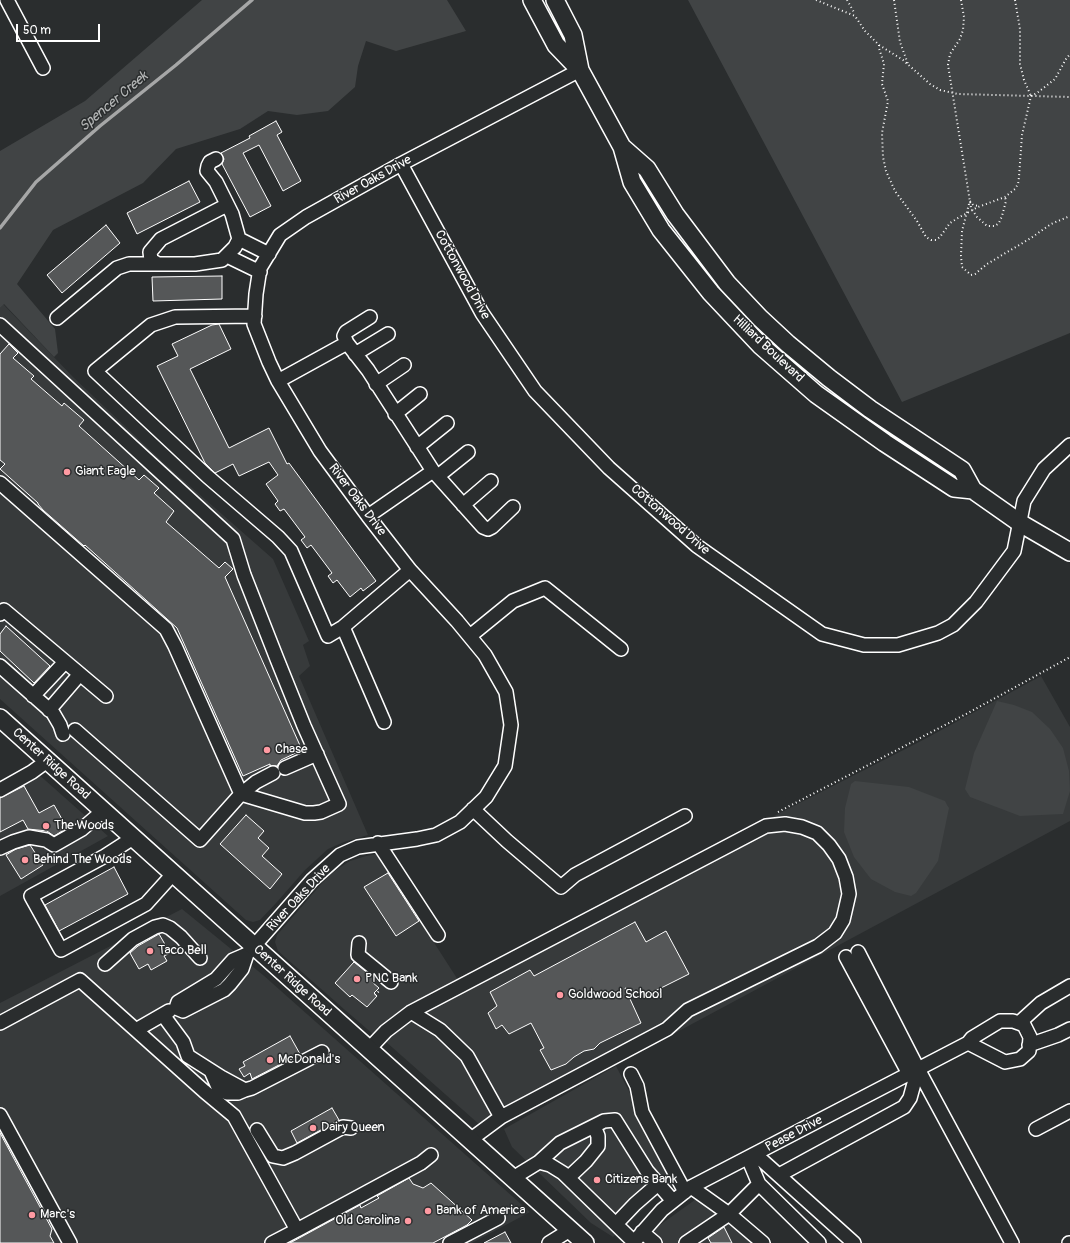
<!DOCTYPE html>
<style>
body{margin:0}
#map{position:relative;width:1070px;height:1243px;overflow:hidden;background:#2a2d2e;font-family:Pangolin,sans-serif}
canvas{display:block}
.scale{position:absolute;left:16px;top:24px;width:84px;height:18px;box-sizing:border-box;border:2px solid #fff;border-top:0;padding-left:5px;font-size:12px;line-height:14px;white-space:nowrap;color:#fff;-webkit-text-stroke:3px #2a2d2e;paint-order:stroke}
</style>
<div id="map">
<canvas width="1070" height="1243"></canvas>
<div class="scale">50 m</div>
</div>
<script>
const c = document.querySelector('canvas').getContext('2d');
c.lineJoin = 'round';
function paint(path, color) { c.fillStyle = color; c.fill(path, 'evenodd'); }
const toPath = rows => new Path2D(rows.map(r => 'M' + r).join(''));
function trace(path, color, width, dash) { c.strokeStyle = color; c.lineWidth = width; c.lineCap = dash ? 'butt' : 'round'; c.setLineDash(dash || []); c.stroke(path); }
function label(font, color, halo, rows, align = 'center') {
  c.font = font + ' Pangolin,sans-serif'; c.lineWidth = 3; c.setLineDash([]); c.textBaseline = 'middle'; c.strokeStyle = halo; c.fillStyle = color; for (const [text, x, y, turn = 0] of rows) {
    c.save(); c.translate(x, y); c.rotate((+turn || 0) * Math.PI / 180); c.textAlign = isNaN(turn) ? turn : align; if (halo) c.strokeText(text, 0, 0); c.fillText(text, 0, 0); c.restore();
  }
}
paint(toPath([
 [3,304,73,377,166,465,273,559,309,641,303,645,310,666,299,676,368,835,344,842,328,849,305,870,277,902,260,920,253,922,246,920,0,699,0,308],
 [1041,676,1070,727,1070,821,489,1133,376,1033,374,1035,345,1010,278,951,275,942,277,935,323,882,333,872,350,861,366,856,377,854,460,983,731,838,921,741],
 [28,765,108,836,0,896,0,782,24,769],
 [182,909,263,975,530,1212,472,1243,0,1243,0,1003],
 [616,1066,635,1103,643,1128,673,1184,655,1198,613,1237,591,1223,512,1147,504,1129],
 [699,1197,755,1243,644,1243,657,1227]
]), '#373a3b');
paint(toPath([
 [202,0,447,0,466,31,396,51,366,41,358,66,355,87,328,111,297,115,268,111,240,129,176,149,143,183,53,230,17,284,55,329,58,353,54,357,4,304,0,308,0,151,85,101],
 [688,0,1070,0,1070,333,902,402],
 [997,701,1014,705,1032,712,1050,729,1063,748,1069,771,1070,791,1063,814,1020,816,970,797,965,789,974,753],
 [855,781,909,787,945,801,947,805,949,808,938,861,916,893,911,896,895,892,871,879,854,857,844,832,845,808,851,784]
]), '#414445');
trace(toPath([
 [0,228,36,182,100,126,176,65,252,0]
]), '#a6a7a7', 3.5);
const building = toPath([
 [276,121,282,132,277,135,301,181,283,191,259,145,243,153,271,206,250,217,222,164,224,159,221,153,250,138,249,136,276,121],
 [189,181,200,202,137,234,127,213,189,181],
 [106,225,120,243,62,293,47,275,106,225],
 [222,276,222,299,153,301,152,277,222,276],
 [219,324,231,349,190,369,229,448,269,428,287,464,289,463,376,581,363,591,361,588,350,597,337,580,333,583,328,576,332,573,311,545,307,548,301,540,305,537,284,509,280,511,275,504,278,501,266,484,278,475,269,462,239,476,233,464,215,473,205,463,157,366,178,356,172,344,212,325,219,324],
 [9,344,18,353,13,358,34,376,31,379,62,406,64,403,84,420,79,426,139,480,144,475,159,488,154,493,174,511,166,522,219,568,225,562,233,569,225,577,302,750,281,760,277,766,270,766,270,764,243,776,177,628,85,545,84,546,43,510,38,504,38,503,0,469,5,464,0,460,0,354,9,344],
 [6,626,50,666,34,683,0,651,0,634,6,626],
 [24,786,39,813,54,805,67,828,54,836,47,831,28,829,23,820,0,832,0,798,24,786],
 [246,815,264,831,258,838,269,848,262,856,282,874,270,889,220,844,246,815],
 [30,845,43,865,21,879,6,855,16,849,30,845],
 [114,867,128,894,59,931,45,905,114,867],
 [388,873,419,921,396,936,364,887,388,873],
 [635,922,646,942,666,931,689,974,651,993,650,996,625,988,641,1023,600,1043,594,1049,584,1051,574,1057,566,1064,551,1070,540,1050,544,1048,531,1023,509,1034,502,1025,496,1029,488,1013,497,1006,490,992,530,970,534,976,635,922],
 [159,934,170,953,164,956,167,961,151,970,148,964,139,969,130,953,138,946,159,934],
 [354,962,375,979,372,982,379,988,374,993,377,996,367,1007,352,995,350,997,335,983,354,962],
 [290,1036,300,1054,252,1079,250,1073,244,1077,239,1069,245,1066,243,1062,290,1036],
 [332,1108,339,1120,297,1143,291,1131,332,1108],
 [0,1133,52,1229,50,1236,54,1243,0,1243,0,1133],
 [409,1178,413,1184,423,1188,431,1183,472,1220,467,1225,433,1243,290,1243,360,1205,361,1208,379,1198,377,1196,409,1178],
 [724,1227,732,1243,711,1243,708,1238,724,1227],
 [505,1232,511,1243,484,1243,505,1232]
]);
paint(building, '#555758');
trace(building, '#fff', 1);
const minor = toPath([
 [7,0,43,68],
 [401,164,482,313,535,391,609,468,697,546,822,634,864,645,898,645,938,633,953,625,976,602,1014,551,1024,501,1044,469,1070,445],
 [239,239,269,254],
 [227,256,260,272],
 [158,264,151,260,150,252,161,239,227,205],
 [255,316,175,317,151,325,95,371,207,476,278,537,291,551,328,636,343,627,410,570],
 [57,318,117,268,129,264,195,264,222,260,235,247,239,239,232,214,216,182,207,171,208,166,210,162,216,159],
 [0,325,233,539,244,575,277,659,304,726,339,804,321,812,314,813,305,813,241,794],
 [347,343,344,336,346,332,370,317],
 [355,354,388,334],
 [278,381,347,343,368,370,433,471,368,516],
 [376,384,404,365],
 [395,414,420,394],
 [417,447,447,423],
 [433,471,483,527,488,529,492,527,513,507],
 [438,476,468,452],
 [0,483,166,629,175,646,241,794,200,840,75,730],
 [463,505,491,481],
 [0,614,4,610,106,696],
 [343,627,384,722],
 [470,636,513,601,545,588,621,649],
 [0,666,53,713,60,725,63,734],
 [33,696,65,662],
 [49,710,80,674],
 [285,768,317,754],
 [0,790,32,772,47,761],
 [241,794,256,782,273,773],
 [473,809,507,841,561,887,575,875,685,816],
 [133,838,105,856,31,896,61,950,146,904,173,874],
 [378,843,438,935],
 [0,848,13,842,29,837,46,840,54,845,82,829,103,811],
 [359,943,358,955,391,982],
 [858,952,918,1069,1012,1243],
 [247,954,242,969,230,984,224,990,183,1011,176,1008,178,1002,216,979,233,960,247,954,312,880,340,855,358,847,417,839,436,835,460,822,486,797,505,766,511,725,506,692,485,655,457,621,410,570,368,516,320,451,278,381,269,362,254,324,256,294,260,268,280,235,306,217,401,164,580,70],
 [846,957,909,1074],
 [105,964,133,939,155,927,163,925,170,928,181,937,200,958],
 [411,1012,440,1030,467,1056,501,1117],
 [163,1015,183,1042,188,1056,221,1077,245,1090,252,1088,322,1052],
 [0,1023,80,980,204,1091,234,1116,297,1230,421,1163,431,1155],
 [1019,1023,1041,1003,1070,986],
 [136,1030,169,1011],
 [1029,1045,1058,1035,1070,1029],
 [369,1049,386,1031,411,1012,766,826,785,824,802,827,817,833,829,845,839,859,846,877,849,894,843,920,835,933,818,946,688,1010,667,1029,501,1117,470,1140],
 [211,1071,218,1087,227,1093,238,1093,245,1090],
 [631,1074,637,1086,642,1112,685,1192],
 [0,1115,70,1243],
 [594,1126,604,1121,615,1120,647,1171,673,1201],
 [1036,1129,1070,1111],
 [257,1130,273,1156,283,1158,295,1153,343,1127,351,1128],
 [755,1154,854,1243],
 [748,1158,759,1184,819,1243],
 [539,1162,560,1143,594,1126,598,1136,598,1146,586,1161,568,1178],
 [779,1175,904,1107,910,1098,918,1069],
 [513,1178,539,1162,550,1165,563,1173,634,1242],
 [691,1187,729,1214,759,1184],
 [616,1224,635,1204,658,1184],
 [642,1232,655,1243],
 [272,1243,297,1230],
 [450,1243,498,1218],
 [549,1243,570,1230],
 [633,1243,662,1210,691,1187,968,1043,972,1038,1000,1021,1013,1021,1024,1025,1030,1037,1029,1051,1020,1059,1005,1062,968,1043],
 [686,1243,729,1214,763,1243],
 [1069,1243,1070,1243]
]);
const major = toPath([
 [532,0,556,45,580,70,622,147,632,182,661,230,711,293,760,345,816,394,885,443,954,488,973,490],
 [555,0,573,35,580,70],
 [622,147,647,169,675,214,727,283,760,318,788,344,829,378,870,409,962,470,973,490,1020,523,1070,552],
 [0,718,585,1243]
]);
trace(minor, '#fff', 16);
trace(major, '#fff', 20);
trace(toPath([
 [816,0,855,16,865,31,879,45,903,60,930,84,940,90,958,94,1070,97],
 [847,0,855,14],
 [894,0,900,42,908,64],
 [961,0,964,17,963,30,960,39,950,54,948,65,971,208,977,217,987,226,995,226,999,223,1002,216,1006,201,1005,197],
 [1015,0,1020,29,1020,64,1024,80,1031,96],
 [879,45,879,48,884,64,882,84,888,101,882,133,883,157,886,171,895,191,917,221,926,237,931,240,936,240,940,237,950,223,958,218,978,207,1005,197,1015,189,1018,184,1019,177,1022,135,1031,96,1037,93,1055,79,1066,59,1070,54],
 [970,201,973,205,979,206],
 [969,204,962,231,961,256,962,267,971,275,975,274,987,264,1031,238,1051,224,1070,216],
 [778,812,968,713,1070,657],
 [375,995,379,991]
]), '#fff', 2, [1, 3]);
trace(minor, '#2a2d2e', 13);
trace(major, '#2a2d2e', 17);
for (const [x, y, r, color] of [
 [67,472,4,"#ff9aa2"],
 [267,750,4,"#ff9aa2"],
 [46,826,4,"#ff9aa2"],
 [25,860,4,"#ff9aa2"],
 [150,951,4,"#ff9aa2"],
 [357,979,4,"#ff9aa2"],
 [560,995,4,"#ff9aa2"],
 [270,1060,4,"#ff9aa2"],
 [313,1128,4,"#ff9aa2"],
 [597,1180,4,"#ff9aa2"],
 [428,1211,4,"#ff9aa2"],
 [32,1215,4,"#ff9aa2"],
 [408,1221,4,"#ff9aa2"]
]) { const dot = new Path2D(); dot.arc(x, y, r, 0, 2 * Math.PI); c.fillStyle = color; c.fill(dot); trace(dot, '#2a2d2e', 1.5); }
label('13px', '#fff', '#2a2d2e', [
 ["River Oaks Drive",373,180,-29],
 ["Cottonwood Drive",462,275,61],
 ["Hilliard Boulevard",768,349,43],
 ["River Oaks Drive",357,500,53],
 ["Cottonwood Drive",670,520,41],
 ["Center Ridge Road",51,764,42],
 ["River Oaks Drive",299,898,-47],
 ["Center Ridge Road",292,981,42],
 ["Pease Drive",794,1134,-28]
]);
label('13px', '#fff', '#2a2d2e', [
 ["Giant Eagle",75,472],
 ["Chase",275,750],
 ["The Woods",54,826],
 ["Behind The Woods",33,860],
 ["Taco Bell",158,951],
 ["PNC Bank",365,979],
 ["Goldwood School",568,995],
 ["McDonald's",278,1060],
 ["Dairy Queen",321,1128],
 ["Citizens Bank",605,1180],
 ["Bank of America",436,1211],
 ["Marc's",40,1215],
 ["Old Carolina",400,1221,"right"]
], 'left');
label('italic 14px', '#b4b6b6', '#2a2d2e', [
 ["Spencer Creek",114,102,-40]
]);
</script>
